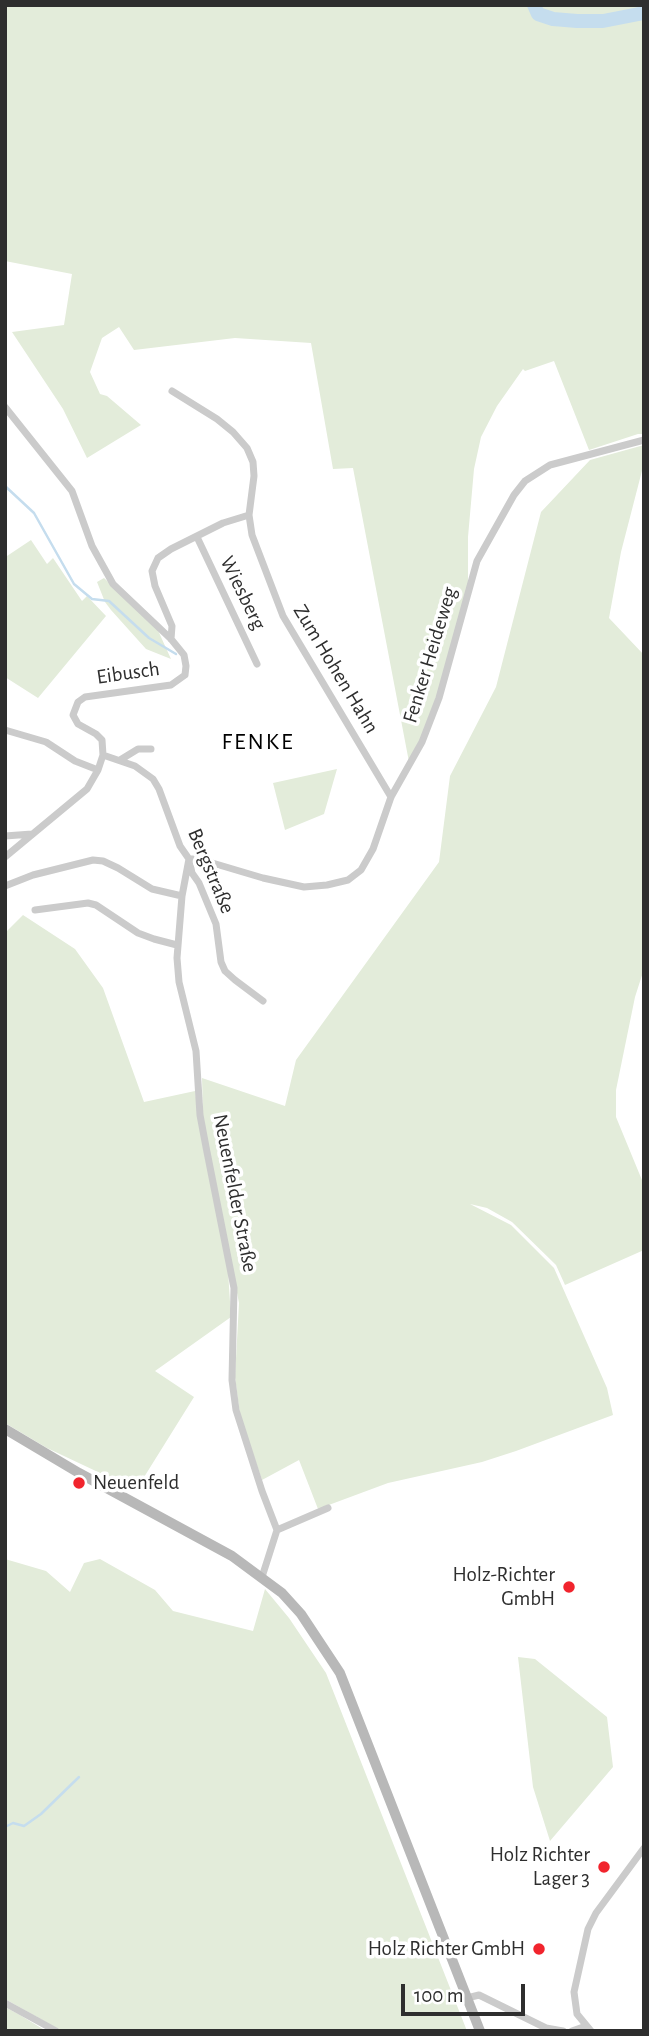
<!DOCTYPE html>
<meta charset="utf-8">
<style>
body{margin:0}
#map{position:relative;width:649px;height:2036px;overflow:hidden;background:#fff;font-family:"Alegreya Sans",sans-serif}
canvas{display:block}
.frame{position:absolute;inset:0;border:7px solid #2e2e2e;pointer-events:none}
.scale{position:absolute;left:401px;top:1984px;width:124px;height:32px;box-sizing:border-box;border:4px solid #2e2e2e;border-top:0;padding-left:9px;font-size:21px;line-height:24px;white-space:nowrap;color:#2e2e2e;-webkit-text-stroke:5px #fff;paint-order:stroke}
</style>
<div id="map">
<canvas width="649" height="2036"></canvas>
<div class="frame"></div>
<div class="scale">100 m</div>
</div>
<script>
const c = document.querySelector('canvas').getContext('2d');
c.lineJoin = 'round';
function paint(path, color) { c.fillStyle = color; c.fill(path, 'evenodd'); }
const toPath = rows => new Path2D(rows.map(r => 'M' + r).join(''));
function trace(path, color, width, dash) { c.strokeStyle = color; c.lineWidth = width; c.lineCap = dash ? 'butt' : 'round'; c.setLineDash(dash || []); c.stroke(path); }
function label(font, color, halo, rows, align = 'center') {
  c.font = font + ' "Alegreya Sans",sans-serif'; c.lineWidth = 7; c.setLineDash([]); c.textBaseline = 'middle'; c.strokeStyle = halo; c.fillStyle = color; for (const [text, x, y, turn = 0] of rows) {
    c.save(); c.translate(x, y); c.rotate((+turn || 0) * Math.PI / 180); c.textAlign = isNaN(turn) ? turn : align; if (halo) c.strokeText(text, 0, 0); c.fillText(text, 0, 0); c.restore();
  }
}
paint(toPath([
 [5,5,644,5,644,434,638,434,589,450,554,361,525,371,523,369,497,406,481,437,474,469,468,537,468,584,442,682,420,741,409,762,353,468,333,469,311,343,235,338,134,350,119,327,102,338,90,372,100,394,107,396,141,425,87,458,63,409,12,332,64,325,72,274,5,261],
 [644,445,644,463,621,552,609,618,644,655,644,969,635,997,616,1090,616,1117,644,1185,644,1250,565,1285,556,1265,512,1222,487,1208,470,1204,511,1225,554,1268,607,1388,613,1415,516,1451,482,1462,388,1483,318,1509,299,1460,262,1480,240,1415,235,1377,239,1303,203,1117,202,1078,285,1106,296,1060,439,862,450,776,496,687,541,512,590,460],
 [31,540,47,564,53,558,82,601,87,596,106,616,38,698,5,677,5,554,7,556],
 [104,578,156,626,171,659,146,649,111,610,105,602,97,582],
 [337,769,324,814,285,830,273,783],
 [23,915,75,949,103,988,144,1102,195,1091,203,1147,228,1271,231,1317,155,1371,194,1397,136,1490,47,1448,5,1423,5,933],
 [5,1559,46,1571,70,1592,84,1563,100,1559,155,1590,173,1611,253,1631,265,1589,289,1618,326,1673,467,2031,62,2031,5,1999],
 [518,1657,535,1659,607,1717,613,1767,550,1841,533,1787],
 [5,2007,20,2015,46,2031,5,2031]
]), '#e3ecda');
trace(toPath([
 [5,486,34,513,74,584,92,599,109,601,149,638,176,654],
 [5,1827,13,1823,24,1826,41,1814,79,1777]
]), '#c5ddee', 2.5);
trace(toPath([
 [534,5,538,14,553,19,577,21,603,21,644,13]
]), '#c5ddee', 14);
trace(toPath([
 [172,391,217,419,233,432,247,448,253,462,254,476,249,515,252,535,283,616,391,797],
 [5,407,72,491,92,546,113,584,171,639,184,655,186,666,185,675,171,685,85,697,78,702,73,715,78,724,96,734,102,740,103,755,98,770,87,789,5,857],
 [197,537,257,664],
 [171,639,172,626,155,586,152,571,158,558,171,549,223,523,249,515],
 [5,730,46,742,75,761,98,770],
 [103,755,135,766,153,779,159,789,180,846,189,859,192,873,199,883,216,924,221,962,225,971,235,980,263,1001],
 [120,760,138,749,151,749],
 [5,836,32,834],
 [189,859,182,896,177,958,179,982,196,1051,200,1115,206,1147,234,1288,232,1380,236,1410,262,1491,277,1530,262,1577],
 [189,859,199,859,263,878,304,887,327,885,348,880,361,870,373,849,391,797,422,742,439,698,477,561,514,495,525,481,550,465,644,440],
 [5,886,33,875,93,860,103,861,118,868,152,889,182,896],
 [35,910,88,903,96,905,138,933,154,939,177,945],
 [277,1530,328,1508],
 [467,1998,479,1995,546,2028,563,2031],
 [5,2003,56,2031],
 [572,2031,586,2026],
 [591,2031,577,2014,574,1992,588,1929,596,1913,644,1848]
]), '#cbcbcb', 7);
trace(toPath([
 [5,1429,79,1473,232,1556,282,1593,301,1614,340,1673,480,2031]
]), '#b8b8b8', 10);
for (const [x, y, r, color] of [
 [79,1483,7,"#f1242d"],
 [569,1587,7,"#f1242d"],
 [604,1867,7,"#f1242d"],
 [539,1949,7,"#f1242d"]
]) { const dot = new Path2D(); dot.arc(x, y, r, 0, 2 * Math.PI); c.fillStyle = color; c.fill(dot); trace(dot, '#fff', 2.5); }
label('21px', '#2e2e2e', '#fff', [
 ["Wiesberg",243,593,64],
 ["Fenker Heideweg",430,655,-73],
 ["Zum Hohen Hahn",336,669,59],
 ["Eibusch",128,673,-8],
 ["Bergstraße",211,871,67],
 ["Neuenfelder Straße",235,1193,79]
]);
label('21px', '#2e2e2e', '#fff', [
 ["Neuenfeld",93,1483,"left"],
 ["Holz-Richter",555,1575],
 ["GmbH",555,1599],
 ["Holz Richter",590,1855],
 ["Lager 3",590,1879],
 ["Holz Richter GmbH",525,1949]
], 'right');
c.letterSpacing = '2px';
label('24px', '#000', '#fff', [
 ["FENKE",258,742]
]);
c.letterSpacing = '0px';
</script>
